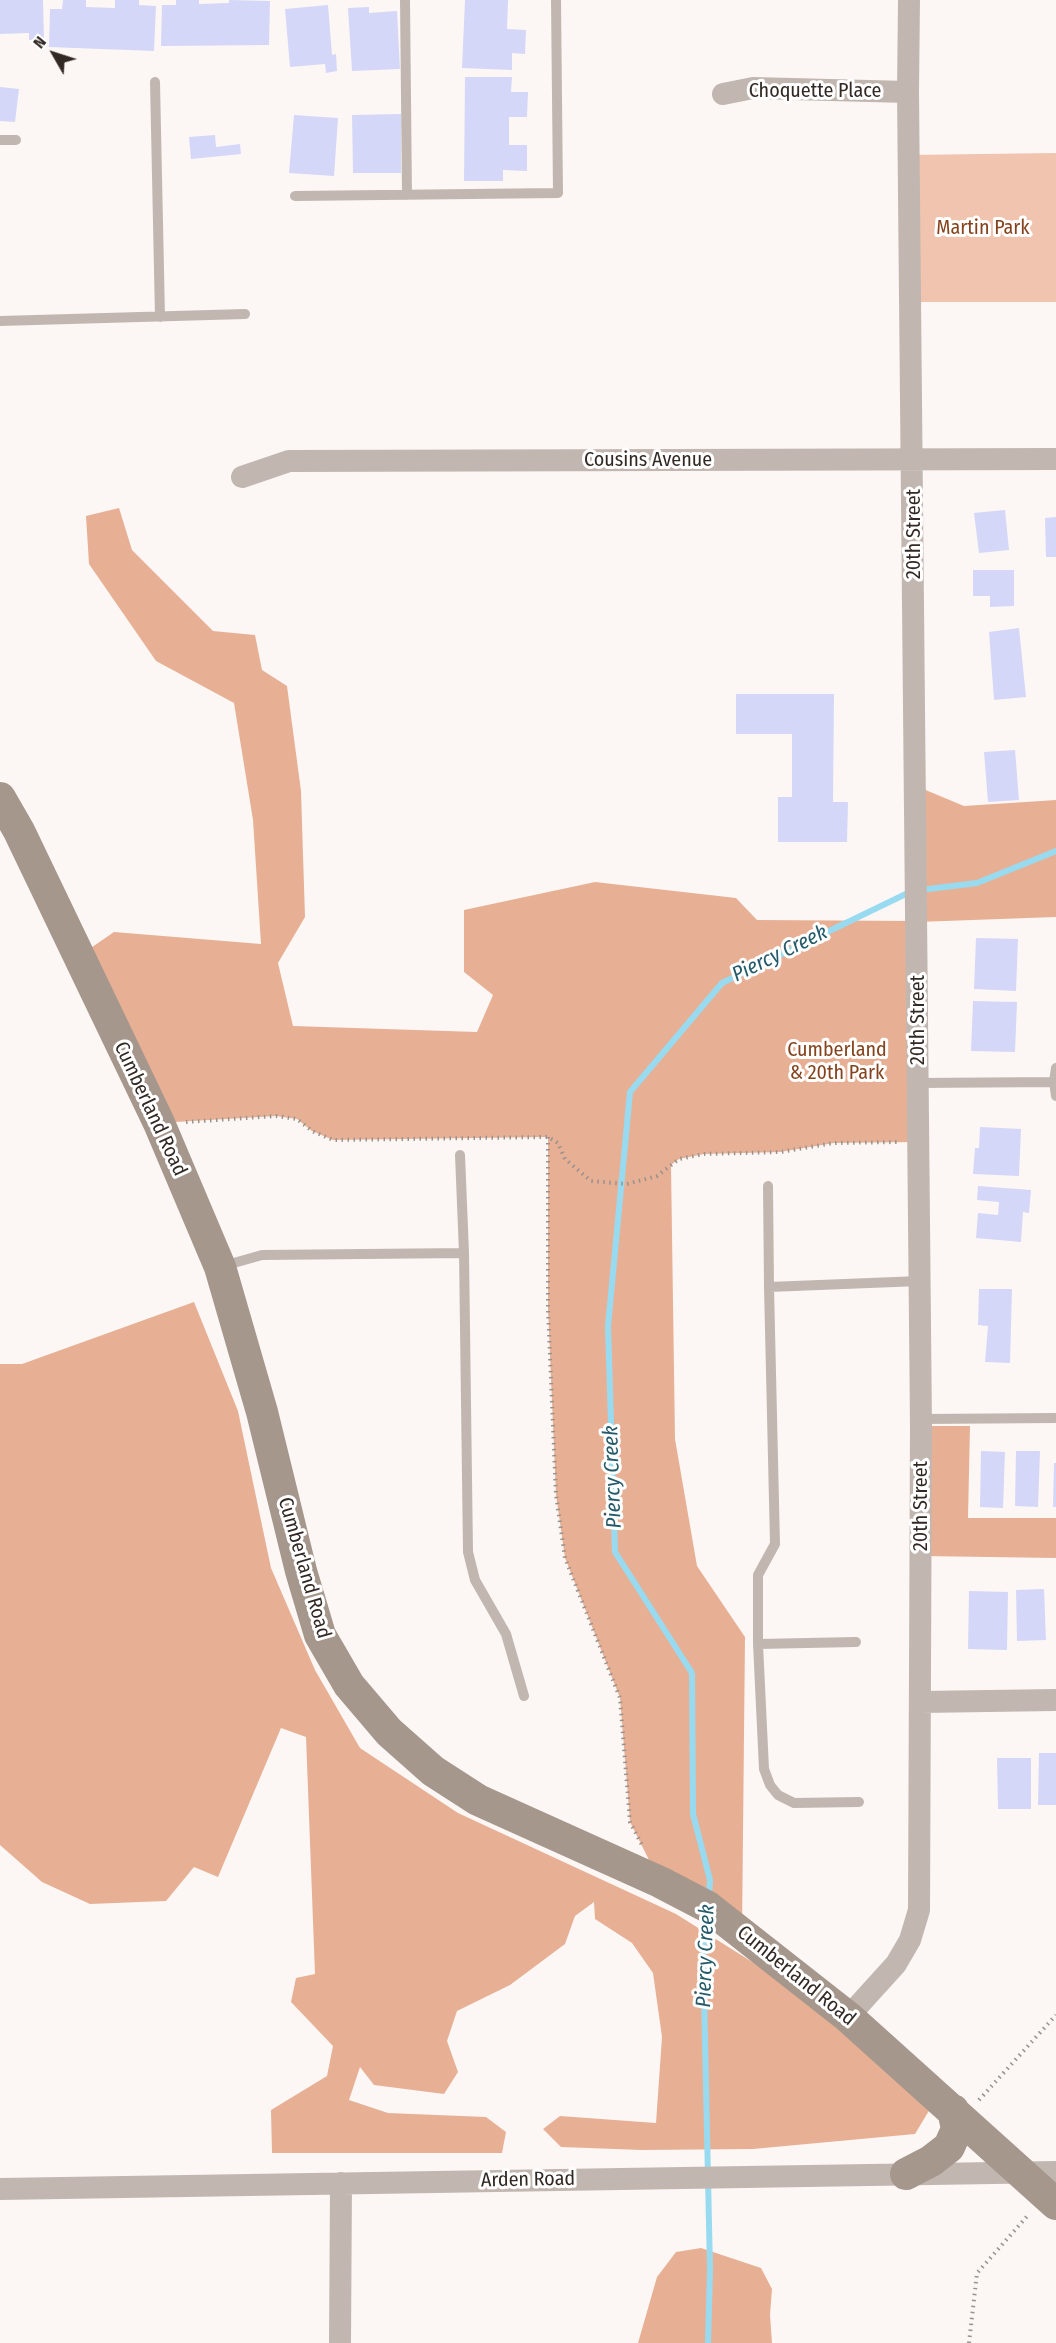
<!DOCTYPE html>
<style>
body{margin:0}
#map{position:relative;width:1056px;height:2343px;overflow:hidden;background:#fcf7f4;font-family:"Fira Sans Condensed",sans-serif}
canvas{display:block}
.north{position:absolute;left:24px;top:24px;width:60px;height:60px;-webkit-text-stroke:4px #fff;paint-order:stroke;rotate:309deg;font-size:16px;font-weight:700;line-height:24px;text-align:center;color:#332924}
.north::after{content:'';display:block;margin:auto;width:21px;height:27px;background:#332924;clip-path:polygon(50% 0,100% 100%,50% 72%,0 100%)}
</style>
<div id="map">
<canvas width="1056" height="2343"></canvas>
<div class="north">N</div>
</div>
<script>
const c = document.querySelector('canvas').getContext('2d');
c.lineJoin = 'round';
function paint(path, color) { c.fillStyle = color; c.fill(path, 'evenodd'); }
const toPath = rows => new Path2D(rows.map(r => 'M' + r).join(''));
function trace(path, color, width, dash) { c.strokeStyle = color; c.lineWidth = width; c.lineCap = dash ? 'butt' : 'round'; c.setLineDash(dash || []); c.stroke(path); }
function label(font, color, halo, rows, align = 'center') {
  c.font = font + ' "Fira Sans Condensed",sans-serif'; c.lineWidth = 6; c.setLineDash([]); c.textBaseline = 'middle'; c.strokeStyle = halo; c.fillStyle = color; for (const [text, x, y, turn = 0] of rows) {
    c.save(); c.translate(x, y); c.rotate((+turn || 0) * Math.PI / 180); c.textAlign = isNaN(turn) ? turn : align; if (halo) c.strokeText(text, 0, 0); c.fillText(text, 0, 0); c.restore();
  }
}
paint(toPath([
 [1056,153,1056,302,911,302,909,155]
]), '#f0c4af');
paint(toPath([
 [119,508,132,550,213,631,255,635,262,670,287,686,301,791,305,917,278,963,293,1026,477,1032,493,995,464,972,464,910,595,882,736,898,757,920,917,921,916,786,964,806,1056,800,1056,917,917,922,919,1142,834,1143,780,1152,704,1154,679,1159,671,1165,675,1439,697,1566,745,1637,742,1932,660,1882,630,1822,620,1698,565,1558,556,1495,548,1309,548,1137,333,1140,312,1131,297,1119,276,1116,159,1123,79,956,114,932,261,944,253,820,234,703,156,661,89,564,86,516],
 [194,1302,238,1411,271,1568,315,1670,360,1748,458,1813,676,1914,784,1982,930,2109,915,2134,753,2149,642,2150,561,2147,543,2129,560,2116,656,2123,662,2037,653,1973,632,1943,595,1919,594,1902,575,1916,565,1944,510,1985,457,2011,447,2041,458,2072,444,2094,374,2085,360,2067,349,2100,388,2113,486,2117,506,2132,502,2153,272,2153,271,2110,327,2076,333,2046,291,2002,296,1978,315,1974,306,1737,281,1728,218,1877,194,1867,166,1901,90,1904,42,1882,0,1845,0,1364,22,1364],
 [921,1426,970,1426,968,1518,1056,1518,1056,1558,921,1556],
 [701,2248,761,2268,772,2289,770,2315,772,2343,638,2343,657,2277,676,2252]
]), '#e7b095');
trace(toPath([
 [709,1896,710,1880,693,1814,692,1673,615,1552,608,1326,630,1092,722,983,912,891,977,883,1056,851],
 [707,1918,703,1949,710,2269,708,2343]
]), '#98dbf1', 6);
paint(toPath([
 [0,0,43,0,44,39,29,40,29,33,0,34],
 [63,0,86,0,86,7,115,8,115,0,139,0,139,5,156,6,154,51,49,47,50,9,62,9],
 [176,0,199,0,199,4,229,3,229,0,270,1,269,45,161,46,162,5,176,5],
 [465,0,508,0,507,29,526,30,525,54,512,53,512,70,462,68],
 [328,5,332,55,336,54,337,71,326,73,325,64,290,67,285,9],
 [369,7,369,13,397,11,400,69,352,71,348,8],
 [465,77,512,77,511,92,528,92,527,117,509,117,509,145,527,145,527,171,503,170,503,181,464,181],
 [0,87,19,89,15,122,0,121],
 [401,114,401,173,353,173,352,115],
 [294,115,338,118,334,176,289,173],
 [215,135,216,147,240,144,241,154,191,159,189,137],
 [1005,510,1009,550,979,553,974,513],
 [1056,517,1056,557,1046,557,1045,518],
 [973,570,1014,570,1014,606,990,607,990,596,973,596],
 [1019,628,1026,697,994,700,989,632],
 [736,694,834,694,833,802,848,802,847,842,778,842,778,797,792,797,792,734,736,734],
 [1015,750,1019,800,988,802,984,752],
 [976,938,1018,939,1016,991,974,989],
 [973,1001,1017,1002,1015,1052,971,1051],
 [980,1127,1021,1129,1019,1176,973,1174,975,1148,979,1148],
 [978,1186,1031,1190,1029,1213,1023,1212,1021,1242,976,1238,978,1213,998,1215,999,1202,977,1200],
 [979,1289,1012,1289,1010,1363,985,1362,988,1326,978,1325],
 [981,1451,1005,1452,1003,1508,980,1507],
 [1016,1451,1040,1451,1038,1507,1015,1506],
 [1054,1463,1056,1463,1056,1507,1053,1507],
 [1044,1589,1046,1640,1017,1641,1016,1590],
 [969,1591,1008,1592,1007,1650,968,1649],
 [1039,1753,1056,1753,1056,1805,1038,1805],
 [997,1758,1031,1758,1031,1809,998,1809]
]), '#d4d7f7');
trace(toPath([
 [186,1122,276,1116,297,1119,312,1131,333,1140,548,1137,558,1143,565,1159,591,1181,627,1184,657,1176,679,1159,704,1154,780,1152,834,1143,897,1142],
 [548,1137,548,1309,556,1495,565,1558,620,1698,630,1822,642,1845],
 [979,2100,1056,2015],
 [969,2343,977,2273,1029,2214]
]), '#98918d', 4, [1.5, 4.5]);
trace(toPath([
 [405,0,407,195],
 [155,82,160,317],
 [0,140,16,140],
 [295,196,558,193,556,0],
 [0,321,245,314],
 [1056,1068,1054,1082,1056,1096],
 [918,1083,1054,1082],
 [460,1155,464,1253,468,1552,475,1580,506,1634,524,1696],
 [768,1186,769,1287,920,1281],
 [223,1266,262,1255,464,1253],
 [769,1287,775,1544,758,1575,758,1644,856,1642],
 [921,1419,1056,1418],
 [758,1644,764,1769,770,1785,778,1795,794,1803,859,1802]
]), '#c1b7b0', 10);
trace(toPath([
 [723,94,753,88,908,92],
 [242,477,289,461,1056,459],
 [921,1702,1056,1700],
 [848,2017,896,1964,910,1940,919,1910,921,1426,908,92,909,0],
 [0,2189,1056,2172],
 [340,2343,341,2183]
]), '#c1b7b0', 22);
trace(toPath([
 [0,798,19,831,159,1123,220,1267,262,1412,301,1571,320,1635,349,1685,389,1732,433,1771,478,1800,660,1882,708,1907,848,2017,1056,2204],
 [906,2174,931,2161,949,2147,957,2129,953,2110]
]), '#a6978d', 32);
label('20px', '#332924', '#fff', [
 ["Choquette Place",815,91],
 ["Cousins Avenue",648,460],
 ["20th Street",914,534,-90],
 ["20th Street",918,1020,-90],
 ["Cumberland Road",150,1109,65],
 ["20th Street",921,1506,-90],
 ["Cumberland Road",304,1568,74],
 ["Cumberland Road",796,1976,39],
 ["Arden Road",528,2180,-1]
]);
label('20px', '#85431d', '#fff', [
 ["Martin Park",983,228],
 ["Cumberland",837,1050],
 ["& 20th Park",837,1073]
]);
label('italic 21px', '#245a6a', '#fff', [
 ["Piercy Creek",780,954,-26],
 ["Piercy Creek",613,1477,-92],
 ["Piercy Creek",706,1956,-88]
]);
</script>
